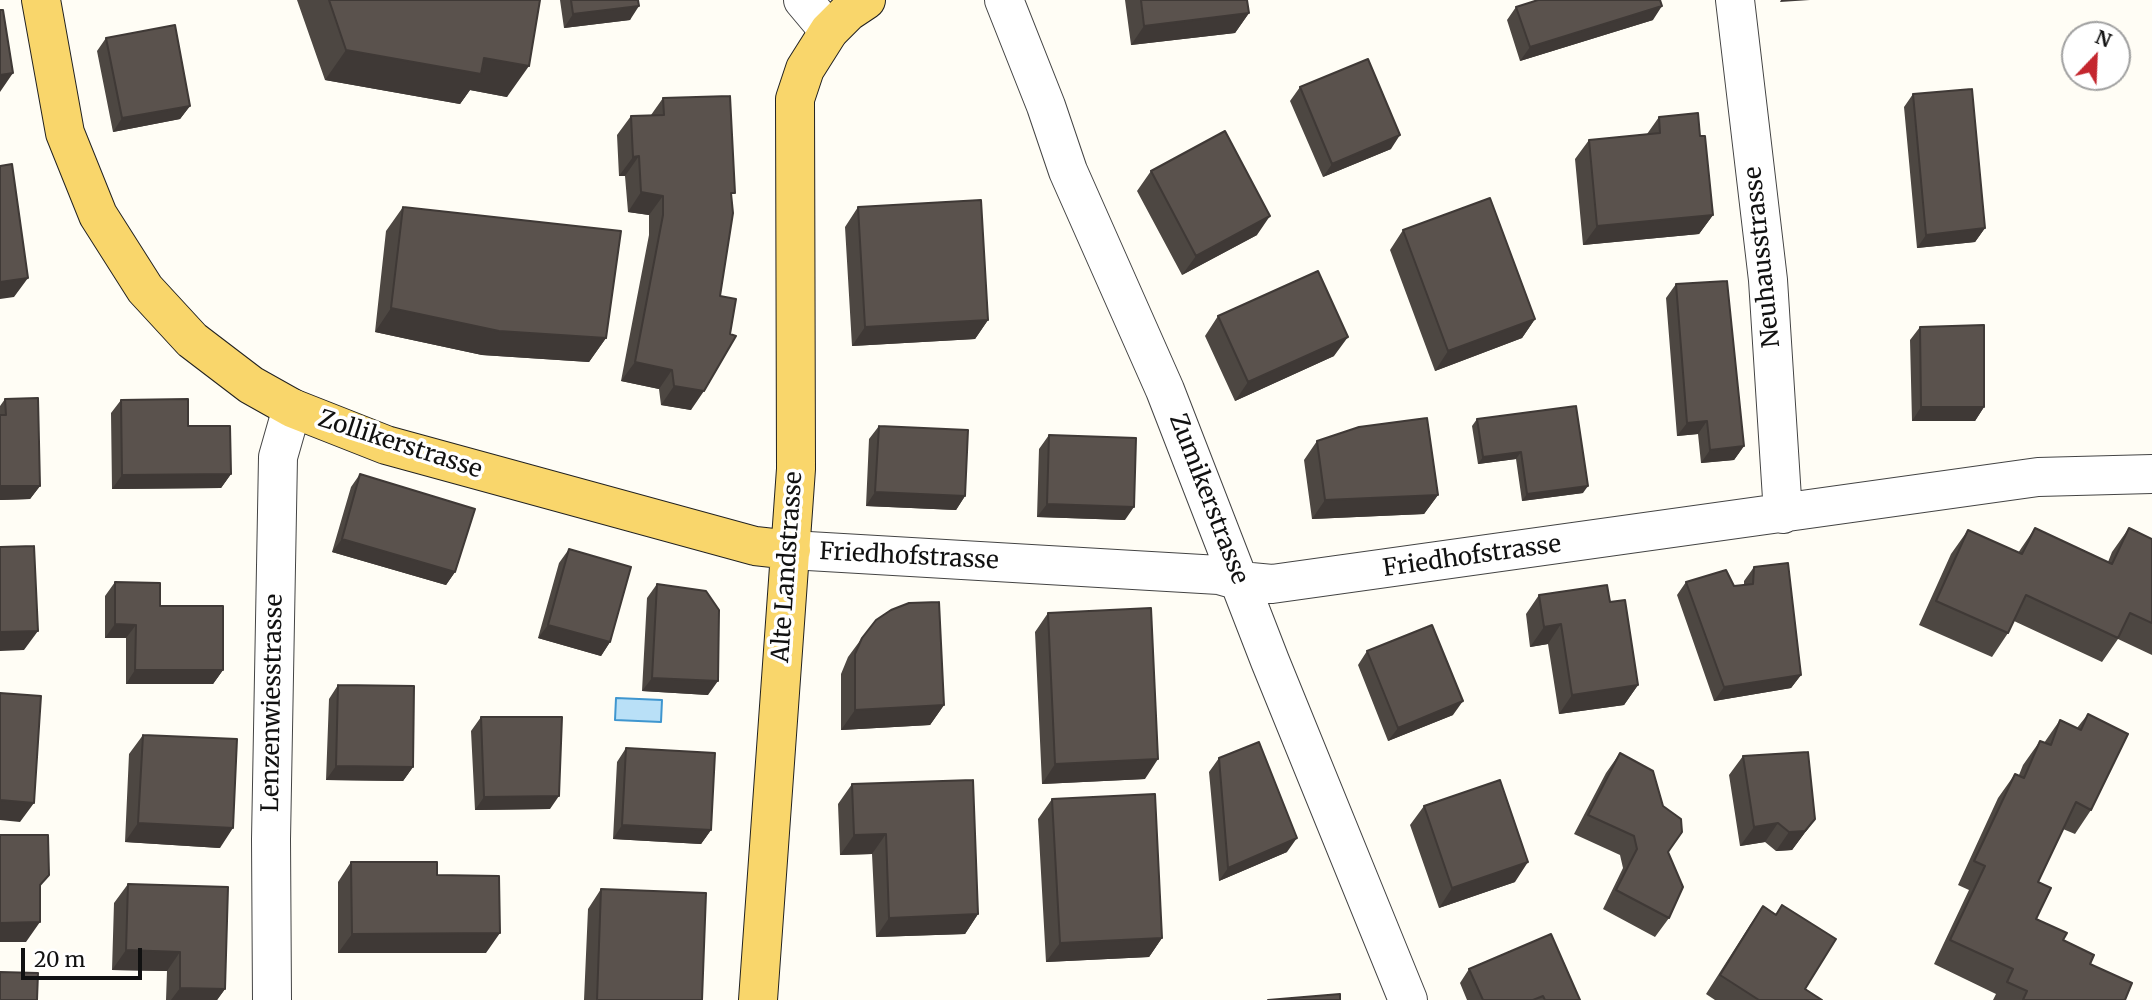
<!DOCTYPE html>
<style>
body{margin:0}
#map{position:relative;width:2152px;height:1000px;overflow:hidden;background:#fffdf5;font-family:Merriweather,serif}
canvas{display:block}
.north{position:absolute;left:2061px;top:21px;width:70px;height:70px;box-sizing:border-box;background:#fff;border:2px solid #a0a0a0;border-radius:50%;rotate:23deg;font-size:19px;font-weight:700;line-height:28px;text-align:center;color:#111}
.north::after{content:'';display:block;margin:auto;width:24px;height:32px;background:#c4262e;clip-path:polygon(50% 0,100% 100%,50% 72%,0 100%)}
.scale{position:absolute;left:21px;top:948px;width:121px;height:32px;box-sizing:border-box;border:4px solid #111;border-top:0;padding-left:9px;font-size:21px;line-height:24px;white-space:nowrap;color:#111;-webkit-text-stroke:5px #fff;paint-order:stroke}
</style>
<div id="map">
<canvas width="2152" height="1000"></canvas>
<div class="north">N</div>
<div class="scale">20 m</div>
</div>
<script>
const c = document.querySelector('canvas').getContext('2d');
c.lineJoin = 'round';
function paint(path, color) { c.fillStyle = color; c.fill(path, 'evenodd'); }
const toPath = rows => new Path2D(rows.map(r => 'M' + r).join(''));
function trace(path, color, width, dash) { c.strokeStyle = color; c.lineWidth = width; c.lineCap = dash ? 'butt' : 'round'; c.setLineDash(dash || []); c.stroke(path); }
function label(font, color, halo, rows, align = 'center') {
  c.font = font + ' Merriweather,serif'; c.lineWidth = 7; c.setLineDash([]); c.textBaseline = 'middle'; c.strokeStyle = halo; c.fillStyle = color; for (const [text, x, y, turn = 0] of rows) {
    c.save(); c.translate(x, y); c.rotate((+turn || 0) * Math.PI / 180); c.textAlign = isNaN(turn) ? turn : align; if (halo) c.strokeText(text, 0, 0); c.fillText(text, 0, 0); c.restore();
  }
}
const water = toPath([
 [616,698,662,700,661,722,615,720,616,698]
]);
paint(water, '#b9e0f7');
trace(water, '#3f96cf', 2);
const minor = toPath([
 [803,0,829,31],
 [1004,0,1046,106,1068,171,1165,390,1270,661,1408,1000],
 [1735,0,1768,280,1783,514],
 [791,550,1219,575,1240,581,1272,584,2038,477,2152,474],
 [272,1000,271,839,278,457,292,408]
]);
const major = toPath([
 [41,0,65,133,98,215,145,289,192,340,251,385,292,408,386,445,755,546,791,550],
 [758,1000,796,469,795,99,805,69,829,31,848,12,866,0]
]);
trace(minor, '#444', 40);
trace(major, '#222', 40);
trace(minor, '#fff', 38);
trace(major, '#f9d66b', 38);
paint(toPath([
 [297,0,540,0,507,97,470,90,460,104,325,80],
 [560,0,638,0,630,20,564,28],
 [1125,0,1247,0,1249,13,1235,33,1131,45],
 [1516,7,1653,20,1520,61,1507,20],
 [106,38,190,106,180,119,113,132,97,51],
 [1300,87,1391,149,1323,177,1290,101],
 [1913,94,1985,228,1975,242,1917,248,1904,107],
 [663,98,732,197,691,410,661,405,659,389,621,381,649,235,649,215,628,212,625,176,619,176,617,135,631,116,651,115],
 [1659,117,1700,136,1713,215,1699,234,1583,245,1575,159,1589,140,1647,134],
 [1151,171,1257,235,1182,275,1137,191],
 [403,207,606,338,589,362,482,355,375,332,386,231],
 [858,207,988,320,975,339,852,346,845,227],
 [1403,230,1535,319,1522,338,1435,371,1390,250],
 [1676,284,1744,446,1734,460,1701,463,1698,434,1677,436,1666,298],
 [1218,316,1334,356,1235,401,1205,336],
 [1920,327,1984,407,1975,421,1912,421,1910,340],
 [5,399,40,486,30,499,0,500,0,406],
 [121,400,188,426,231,474,221,488,112,489,111,413],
 [1477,419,1583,493,1522,501,1516,459,1478,464,1472,426],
 [879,426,965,496,956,510,866,506,869,439],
 [1049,435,1125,520,1037,517,1039,449],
 [1317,441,1438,495,1424,514,1312,519,1304,460],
 [360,474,455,572,446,585,332,552,351,487],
 [2035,528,2108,562,2112,552,2129,528,2152,539,2152,655,2118,639,2102,662,2014,621,2008,633,1992,657,1919,625,1951,554,1968,530,2018,553],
 [569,549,610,642,601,656,538,638,559,563],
 [1754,567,1801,675,1791,688,1714,701,1677,595,1686,582,1734,586,1744,585,1744,581],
 [115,582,160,606,223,670,213,684,126,684,126,638,105,638,105,596],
 [657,584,708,695,642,691,647,598],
 [1539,595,1610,602,1638,685,1624,705,1559,714,1548,644,1530,647,1526,614],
 [1048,613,1145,779,1042,784,1035,632],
 [862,638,944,705,930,725,841,730,841,674,848,657],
 [1367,651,1453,715,1388,741,1358,665],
 [338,685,413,767,403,781,326,780,329,699],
 [2088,714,2091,810,2075,834,2063,829,2038,882,2036,919,2063,940,2090,964,2125,1000,1993,1000,1996,994,1934,964,1969,890,1958,885,1998,798,2015,774,2019,775,2023,765,2040,741,2044,743,2060,720,2077,728],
 [481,717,550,809,475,810,471,731],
 [143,735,220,848,125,842,129,754],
 [626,748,711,830,701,844,613,839,617,762],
 [1620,753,1669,918,1655,937,1603,909,1623,868,1620,855,1574,834,1606,773],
 [1743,756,1815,819,1792,850,1776,851,1765,842,1740,846,1729,775],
 [1219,758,1287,852,1219,881,1209,772],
 [852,784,978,914,965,934,876,937,872,854,840,855,838,804],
 [1052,799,1162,938,1149,957,1046,962,1038,819],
 [1424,806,1515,882,1439,908,1410,825],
 [351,862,437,875,486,953,338,953,338,882],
 [128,884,225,989,217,1000,166,1000,167,971,112,970,114,903],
 [601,889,702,1000,584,1000,588,909],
 [1782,905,1805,989,1822,1000,1715,1000,1706,994,1750,925,1763,906,1776,914],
 [1469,969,1580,1000,1467,1000,1460,983]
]), '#4d4742');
paint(toPath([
 [1781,0,1810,0,1780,2],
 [639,6,630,20,564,28,573,14],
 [1662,6,1653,20,1520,61,1530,47],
 [1249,13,1235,33,1131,45,1144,26],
 [346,50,484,58,529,66,507,97,470,90,460,104,325,80],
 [13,73,0,92,0,75],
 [190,106,180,119,113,132,122,118],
 [1400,135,1391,149,1323,177,1332,164],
 [639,156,625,176,619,176,633,157],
 [641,192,663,196,649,215,628,212],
 [1713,215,1699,234,1583,245,1597,226],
 [1270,216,1257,235,1182,275,1196,256],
 [1985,228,1975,242,1917,248,1926,235],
 [28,278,14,297,0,299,0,282],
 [391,308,606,338,589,362,482,355,375,332],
 [1535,319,1522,338,1435,371,1448,351],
 [988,320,975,339,852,346,865,327],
 [1348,337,1334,356,1235,401,1248,382],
 [635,362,672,370,659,389,621,381],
 [674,386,704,391,691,410,661,405],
 [1921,407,1984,407,1975,421,1912,421],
 [1707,421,1698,434,1677,436,1687,423],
 [1744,446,1734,460,1701,463,1710,450],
 [1521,452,1516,459,1478,464,1483,457],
 [231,474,221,488,112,489,122,475],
 [0,486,40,486,30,499,0,500],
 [1588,486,1583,493,1522,501,1527,494],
 [875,492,965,496,956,510,866,506],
 [1438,495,1424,514,1312,519,1325,500],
 [1047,504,1134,507,1125,520,1037,517],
 [342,539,455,572,446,585,332,552],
 [115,624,136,625,126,638,105,638],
 [1561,624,1548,644,1530,647,1544,627],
 [548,625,610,642,601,656,538,638],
 [38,631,24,650,0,651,0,632],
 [135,670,223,670,213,684,126,684],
 [1801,675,1791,688,1714,701,1724,687],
 [652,678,718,681,708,695,642,691],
 [1638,685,1624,705,1559,714,1572,695],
 [1463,701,1453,715,1388,741,1398,728],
 [944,705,930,725,841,730,855,710],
 [1158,759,1145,779,1042,784,1055,764],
 [336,766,413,767,403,781,326,780],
 [559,796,550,809,475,810,484,797],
 [0,800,34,803,20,822,0,820],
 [1815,819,1792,850,1776,851,1789,832],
 [138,823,233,828,220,848,125,842],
 [1778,823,1765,842,1740,846,1754,827],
 [622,825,711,830,701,844,613,839],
 [886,834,872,854,840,855,854,835],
 [1297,838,1287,852,1219,881,1228,868],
 [1528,862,1515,882,1439,908,1452,888],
 [978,914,965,934,876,937,889,918],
 [40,922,26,942,0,942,0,923],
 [500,933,486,953,338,953,352,934],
 [1162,938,1149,957,1046,962,1060,943],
 [126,950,180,952,167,971,112,970],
 [180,988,225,989,217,1000,171,1000]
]), '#3f3936');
const building = toPath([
 [329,0,540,0,529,66,484,58,481,74,346,50,329,0],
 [571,0,638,0,639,6,573,14,571,0],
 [1141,0,1247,0,1249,13,1144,26,1141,0],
 [1538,0,1660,0,1662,6,1530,47,1516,7,1538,0],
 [0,10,3,10,13,73,0,75,0,10],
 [175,25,190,106,122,118,106,38,175,25],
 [1368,59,1400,135,1332,164,1300,87,1368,59],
 [1972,89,1985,228,1926,235,1913,94,1972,89],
 [730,96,735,193,731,193,733,213,720,296,736,299,730,334,736,336,704,391,674,386,672,370,635,362,663,215,663,196,641,192,639,156,633,157,631,116,664,115,663,98,730,96],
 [1698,113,1700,136,1705,136,1713,215,1597,226,1589,140,1660,133,1659,117,1698,113],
 [1225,131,1270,216,1196,256,1151,171,1225,131],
 [12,164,28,278,0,282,0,166,12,164],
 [1490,198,1535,319,1448,351,1403,230,1490,198],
 [981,200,988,320,865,327,858,207,981,200],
 [403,207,621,231,606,338,499,331,391,308,403,207],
 [1318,271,1348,337,1248,382,1218,316,1318,271],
 [1727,281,1744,446,1710,450,1707,421,1687,423,1676,284,1727,281],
 [1984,325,1984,407,1921,407,1920,327,1984,325],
 [38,398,40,486,0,486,0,415,6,415,5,399,38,398],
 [188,399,188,426,230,426,231,474,122,475,121,400,188,399],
 [1576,406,1588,486,1527,494,1521,452,1483,457,1477,419,1576,406],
 [1427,418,1438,495,1325,500,1317,441,1359,427,1427,418],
 [879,426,968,430,965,496,875,492,879,426],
 [1049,435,1136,438,1134,507,1047,504,1049,435],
 [360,474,475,509,455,572,342,539,360,474],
 [2035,528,2112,564,2129,528,2152,539,2152,623,2130,613,2118,638,2026,595,2008,633,1936,601,1968,530,2022,554,2035,528],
 [34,546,38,631,0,632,0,547,34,546],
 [569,549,631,567,610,642,548,625,569,549],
 [1788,563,1801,675,1724,687,1686,582,1726,570,1734,586,1753,584,1754,567,1788,563],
 [115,582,160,583,160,606,223,606,223,670,135,670,136,625,115,624,115,582],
 [657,584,706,591,719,610,718,681,652,678,657,584],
 [1607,585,1610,602,1625,600,1638,685,1572,695,1561,624,1544,627,1539,595,1607,585],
 [939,602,944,705,855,710,855,654,862,638,876,620,891,610,909,603,939,602],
 [1151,608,1158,759,1055,764,1048,613,1151,608],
 [1432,625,1463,701,1398,728,1367,651,1432,625],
 [338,685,414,686,413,767,336,766,338,685],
 [0,693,41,696,34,803,0,800,0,693],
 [2088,714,2128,734,2091,810,2076,802,2038,882,2051,888,2036,919,2067,933,2063,940,2094,955,2090,964,2132,983,2125,1000,2023,1000,2027,991,2007,982,2013,969,1950,940,1985,866,1974,861,2015,774,2024,778,2040,741,2051,745,2060,720,2081,730,2088,714],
 [481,717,562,717,559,796,484,797,481,717],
 [143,735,237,739,233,828,138,823,143,735],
 [1259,742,1297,838,1228,868,1219,758,1259,742],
 [626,748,715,753,711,830,622,825,626,748],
 [1808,752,1815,819,1805,831,1789,832,1778,823,1754,827,1743,756,1808,752],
 [1620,753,1653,771,1663,806,1681,819,1682,832,1668,852,1683,887,1669,918,1616,890,1637,849,1634,836,1588,815,1620,753],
 [973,780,978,914,889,918,886,834,854,835,852,784,973,780],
 [1500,780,1528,862,1452,888,1424,806,1500,780],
 [1155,794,1162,938,1060,943,1052,799,1155,794],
 [0,835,48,835,49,875,40,885,40,922,0,923,0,835],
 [351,862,437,862,437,875,499,876,500,933,352,934,351,862],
 [128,884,228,887,225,989,180,988,180,952,126,950,128,884],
 [601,889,706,893,702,1000,597,1000,601,889],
 [1782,905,1836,939,1805,989,1822,1000,1759,1000,1720,975,1763,906,1776,915,1782,905],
 [1551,934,1580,1000,1545,1000,1543,996,1533,1000,1483,1000,1469,969,1551,934],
 [0,972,38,973,37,1000,0,1000,0,972],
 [1340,994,1340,1000,1268,1000,1340,994]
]);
paint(building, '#5a524d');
trace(building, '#3f3936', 2);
label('24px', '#111', '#fff', [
 ["Neuhausstrasse",1763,257,-96],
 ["Zollikerstrasse",400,445,18],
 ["Zumikerstrasse",1208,499,69],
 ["Friedhofstrasse",909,557,3],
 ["Friedhofstrasse",1472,557,-8],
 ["Alte Landstrasse",788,567,-86],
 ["Lenzenwiesstrasse",273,703,-89]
]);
</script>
